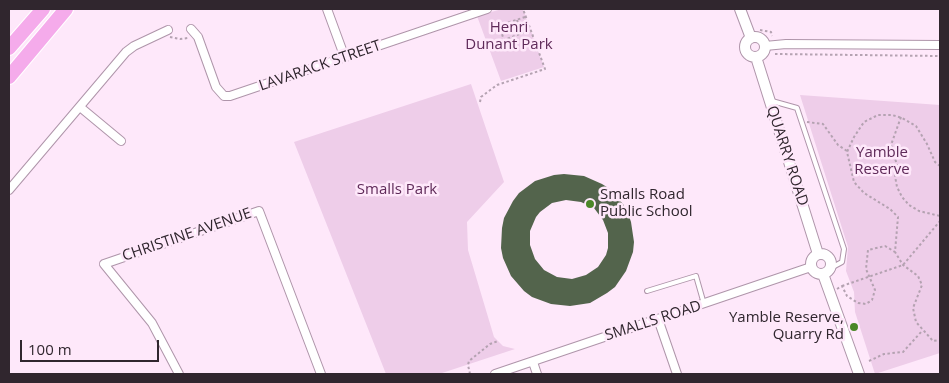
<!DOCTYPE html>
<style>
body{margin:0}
#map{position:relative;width:949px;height:383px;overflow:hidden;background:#fee8fa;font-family:"Open Sans",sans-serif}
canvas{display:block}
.frame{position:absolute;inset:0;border:10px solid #30262e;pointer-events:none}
.scale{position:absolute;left:20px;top:340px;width:139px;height:22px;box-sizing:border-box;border:2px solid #30262e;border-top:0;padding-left:6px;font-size:15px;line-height:18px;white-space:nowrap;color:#30262e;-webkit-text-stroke:4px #fee8fa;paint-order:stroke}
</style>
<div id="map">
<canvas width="949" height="383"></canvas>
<div class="frame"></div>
<div class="scale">100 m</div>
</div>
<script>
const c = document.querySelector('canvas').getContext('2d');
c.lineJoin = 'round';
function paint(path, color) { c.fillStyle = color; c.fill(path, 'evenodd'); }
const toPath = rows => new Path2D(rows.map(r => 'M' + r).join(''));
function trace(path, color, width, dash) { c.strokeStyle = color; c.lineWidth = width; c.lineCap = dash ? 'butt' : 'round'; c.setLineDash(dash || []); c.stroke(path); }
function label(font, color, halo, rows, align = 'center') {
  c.font = font + ' "Open Sans",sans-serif'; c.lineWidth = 5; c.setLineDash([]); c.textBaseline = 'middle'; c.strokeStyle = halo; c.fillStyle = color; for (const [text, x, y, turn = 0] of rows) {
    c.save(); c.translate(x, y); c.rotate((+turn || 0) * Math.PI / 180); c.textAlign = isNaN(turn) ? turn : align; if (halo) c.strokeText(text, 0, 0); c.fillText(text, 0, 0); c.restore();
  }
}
paint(toPath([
 [502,9,523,9,544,67,501,81,477,16],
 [471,84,504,182,467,222,468,250,494,337,503,346,515,349,439,374,386,374,294,142],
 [800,95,940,105,940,353,875,374,855,312,854,292,846,271,848,247]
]), '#eecde9');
paint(toPath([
 [564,174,584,176,602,184,610,189,623,204,628,213,631,222,634,242,633,252,626,271,615,287,607,293,590,303,570,306,551,304,532,297,524,291,511,276,503,258,501,248,502,228,504,218,513,201,519,193,535,181,554,175],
 [566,200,581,202,594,208,603,220,608,233,608,248,606,255,598,267,586,275,572,279,557,277,544,270,535,259,530,245,530,231,536,217,540,212,552,203]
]), '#53644c');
const lane = toPath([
 [772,101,797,108,844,249,842,262,829,269],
 [647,291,696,276,704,304]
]);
const street = toPath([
 [327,9,345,58],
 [191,29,198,37,216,87,224,96,230,96,487,9],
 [765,46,786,44,940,45],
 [80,107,121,141],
 [9,190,126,52,134,46,168,30],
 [658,319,677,374],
 [533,362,537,374],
 [179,374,152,323,104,264,259,211,321,374],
 [495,374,811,267]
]);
const secondary = toPath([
 [740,9,751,38],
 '745 47a10 10 0 1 1 20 0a10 10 0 1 1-20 0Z',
 [756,57,818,254],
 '811 264a10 10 0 1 1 20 0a10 10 0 1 1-20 0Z',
 [823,274,859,374]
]);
const highway = toPath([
 [9,48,43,9],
 [9,77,66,9]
]);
trace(lane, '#af95aa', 6);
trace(street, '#af95aa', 10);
trace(secondary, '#af95aa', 12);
trace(highway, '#fff', 16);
trace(toPath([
 [525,17,501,25,500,28,504,40,530,30],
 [517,20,521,33],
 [760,30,771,32,772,36],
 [170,37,180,39,188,38],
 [775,54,940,56],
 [480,102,481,97,497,85,545,69,523,9],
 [901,117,891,145,897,165,895,176,897,187,902,197,909,205,919,211,940,216],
 [807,122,823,124,838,145,847,151],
 [940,166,935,162,927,144,916,126,902,118,892,115,878,115,864,122,854,137,847,152,854,182,864,193,890,209,898,217,895,252,903,265,918,276,922,285,913,308,916,322,933,341,940,340],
 [842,286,903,265,940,221],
 [837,289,842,286,847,296,858,303,866,304,872,300,875,290,866,269,868,250,885,246,895,252],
 [869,361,884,354,903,352,922,331],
 [470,374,468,365,469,361,490,344,498,341]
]), '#b4a2b1', 2, [2.5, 2.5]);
trace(lane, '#fff', 4);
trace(street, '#fff', 8);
trace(secondary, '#fff', 10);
trace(highway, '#f5abeb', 14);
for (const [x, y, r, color] of [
 [590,204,5,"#4a8727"],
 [854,327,5,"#4a8727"]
]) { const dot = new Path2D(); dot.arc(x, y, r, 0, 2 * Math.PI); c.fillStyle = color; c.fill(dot); trace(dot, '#fee8fa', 2); }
label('15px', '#5f2a59', '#fee8fa', [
 ["Henri",509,28],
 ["Dunant Park",509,45],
 ["Yamble",882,153],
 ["Reserve",882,170],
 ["Smalls Park",397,190]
]);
label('15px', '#30262e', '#fee8fa', [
 ["LAVARACK STREET",320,66,-19],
 ["QUARRY ROAD",787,156,72],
 ["CHRISTINE AVENUE",187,235,-19],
 ["SMALLS ROAD",653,321,-18]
]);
label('15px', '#30262e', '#fee8fa', [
 ["Smalls Road",600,195],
 ["Public School",600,212],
 ["Yamble Reserve,",844,318,"right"],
 ["Quarry Rd",844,335,"right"]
], 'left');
</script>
